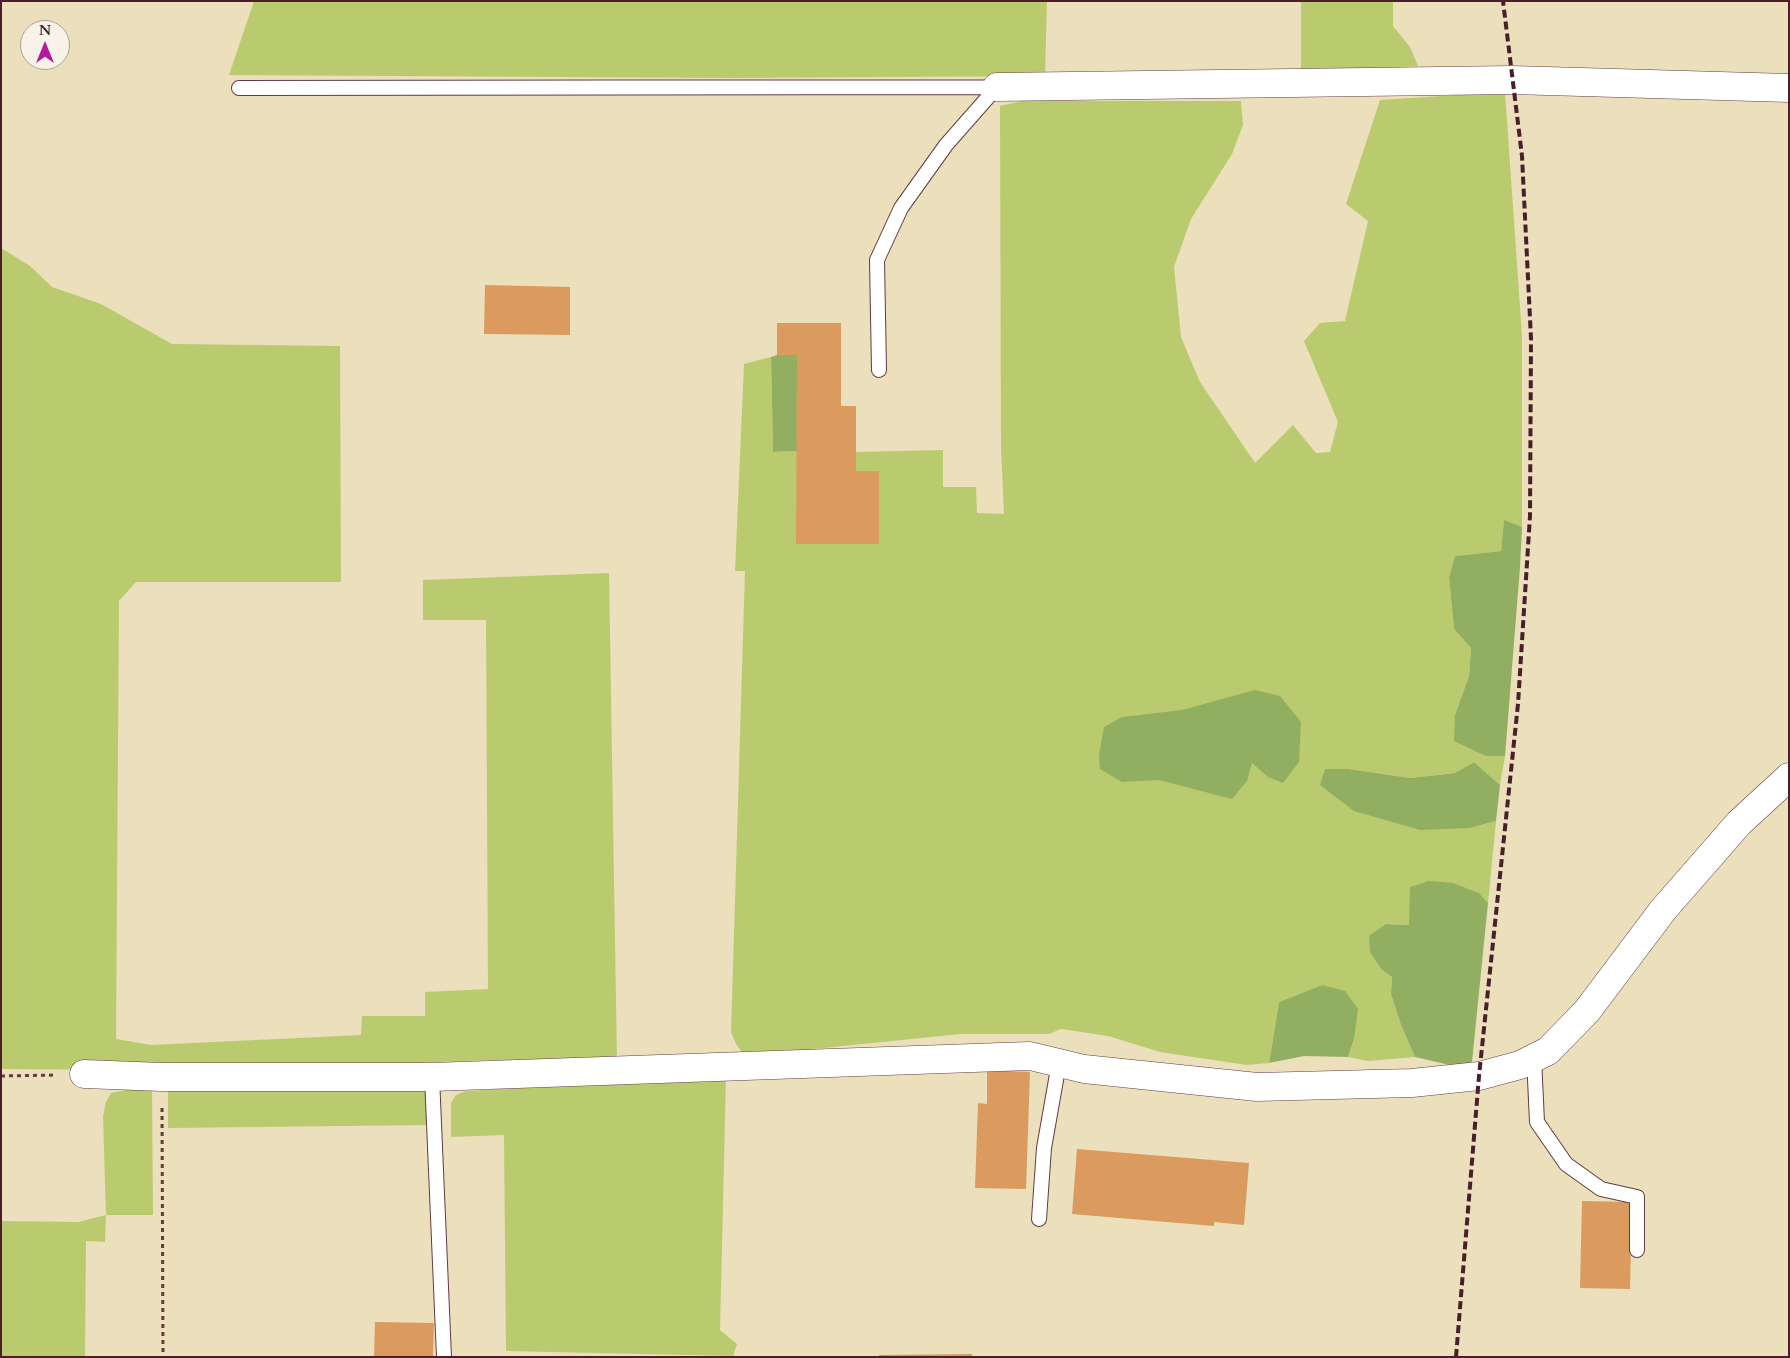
<!DOCTYPE html>
<style>
body{margin:0}
#map{position:relative;width:1790px;height:1358px;overflow:hidden;background:#ebdfbc;font-family:Cardo,serif}
canvas{display:block}
.frame{position:absolute;inset:0;border:2px solid #4a1f2b;pointer-events:none}
.north{position:absolute;left:20px;top:20px;width:50px;height:50px;box-sizing:border-box;background:#f7f3e8;border:1px solid #b29e9c;border-radius:50%;rotate:0deg;font-size:14px;font-weight:700;line-height:20px;text-align:center;color:#4a1f2b}
.north::after{content:'';display:block;margin:auto;width:18px;height:22px;background:#b5179e;clip-path:polygon(50% 0,100% 100%,50% 72%,0 100%)}
</style>
<div id="map">
<canvas width="1790" height="1358"></canvas>
<div class="frame"></div>
<div class="north">N</div>
</div>
<script>
const c = document.querySelector('canvas').getContext('2d');
c.lineJoin = 'round';
function paint(path, color) { c.fillStyle = color; c.fill(path, 'evenodd'); }
const toPath = rows => new Path2D(rows.map(r => 'M' + r).join(''));
function trace(path, color, width, dash) { c.strokeStyle = color; c.lineWidth = width; c.lineCap = dash ? 'butt' : 'round'; c.setLineDash(dash || []); c.stroke(path); }
paint(toPath([
 [254,1,1047,1,1045,76,731,78,229,75],
 [1301,1,1393,1,1393,26,1410,47,1418,66,1301,72],
 [1505,92,1522,336,1522,527,1504,521,1501,551,1455,556,1449,577,1454,629,1471,648,1469,676,1455,715,1486,756,1505,756,1500,785,1474,762,1455,773,1410,778,1349,769,1326,769,1470,828,1496,821,1488,903,1479,893,1454,883,1410,905,1410,925,1386,924,1382,970,1392,977,1391,994,1401,1025,1415,1057,1368,1061,1348,1057,1354,1039,1322,985,1279,1002,1269,1063,1247,1065,1160,1052,1108,1036,1061,1029,1049,1034,961,1034,745,1056,736,1044,731,1032,745,571,735,571,744,364,771,357,773,452,797,451,797,544,879,544,879,471,856,471,856,452,943,450,943,487,976,487,977,513,1004,514,1001,448,1000,106,1022,101,1241,101,1243,125,1232,154,1191,219,1174,267,1181,337,1200,382,1255,463,1293,425,1316,453,1330,452,1338,422,1304,341,1320,323,1345,321,1368,221,1346,204,1380,100],
 [1,248,30,266,52,287,101,304,172,344,340,346,341,582,136,582,119,601,116,1039,151,1045,361,1035,362,1016,425,1016,425,992,488,989,486,620,423,620,423,580,609,573,617,1062,566,1063,493,1060,361,1065,140,1070,1,1069],
 [726,1077,720,1330,737,1344,733,1356,506,1351,504,1135,451,1137,451,1103,456,1095,466,1091],
 [423,1085,428,1094,429,1125,168,1128,168,1087],
 [130,1089,152,1089,153,1215,106,1215,105,1242,86,1241,85,1357,1,1357,1,1221,78,1222,106,1215,103,1116,106,1102,111,1093]
]), '#b9cb6e');
paint(toPath([
 [777,355,797,355,797,451,773,452,771,357],
 [1504,520,1522,527,1520,567,1505,756,1486,756,1454,741,1455,715,1469,676,1471,648,1454,629,1449,577,1455,556,1501,551],
 [1255,690,1280,696,1301,722,1299,762,1283,783,1268,777,1252,763,1247,781,1232,799,1159,780,1122,782,1100,769,1099,754,1104,727,1122,717,1182,710],
 [1474,762,1500,785,1496,821,1470,828,1420,830,1354,811,1320,785,1325,769,1349,769,1410,778,1455,773],
 [1429,881,1454,883,1479,893,1488,903,1472,1062,1454,1066,1415,1057,1401,1025,1391,994,1392,977,1382,970,1370,952,1369,936,1386,924,1409,925,1410,887],
 [1322,985,1345,991,1358,1009,1354,1039,1348,1057,1304,1056,1269,1063,1279,1002]
]), '#92af61');
paint(toPath([
 [485,285,570,287,570,335,484,334],
 [777,323,841,323,841,406,856,406,856,471,879,471,879,544,796,544,797,355,777,355],
 [987,1070,1030,1072,1026,1189,975,1188,978,1103,987,1104],
 [1077,1149,1249,1163,1244,1225,1214,1222,1214,1226,1072,1214],
 [1582,1201,1632,1202,1630,1289,1580,1288],
 [375,1322,434,1323,433,1357,374,1357],
 [972,1354,972,1357,879,1357,879,1355]
]), '#db9b5f');
const lane = toPath([
 [239,88,997,87],
 [879,370,877,260,901,208,946,145,997,87],
 [1534,1058,1537,1122,1566,1164,1601,1189,1637,1197,1637,1250],
 [432,1077,444,1357],
 [1039,1219,1044,1148,1059,1063]
]);
const street = toPath([
 [997,87,1512,80,1789,88],
 [84,1074,162,1077,432,1077,1030,1056,1084,1069,1257,1087,1412,1083,1479,1076,1520,1065,1548,1051,1587,1011,1663,910,1739,823,1789,777]
]);
trace(lane, '#623c41', 16);
trace(street, '#623c41', 29);
trace(toPath([
 [1,1076,56,1075],
 [162,1108,163,1357]
]), '#623c41', 3, [4, 4]);
trace(lane, '#fff', 14);
trace(street, '#fff', 28);
trace(toPath([
 [1456,1357,1479,1076,1518,704,1530,516,1531,339,1522,156,1503,1]
]), '#4a1f2b', 4, [8, 4]);
</script>
